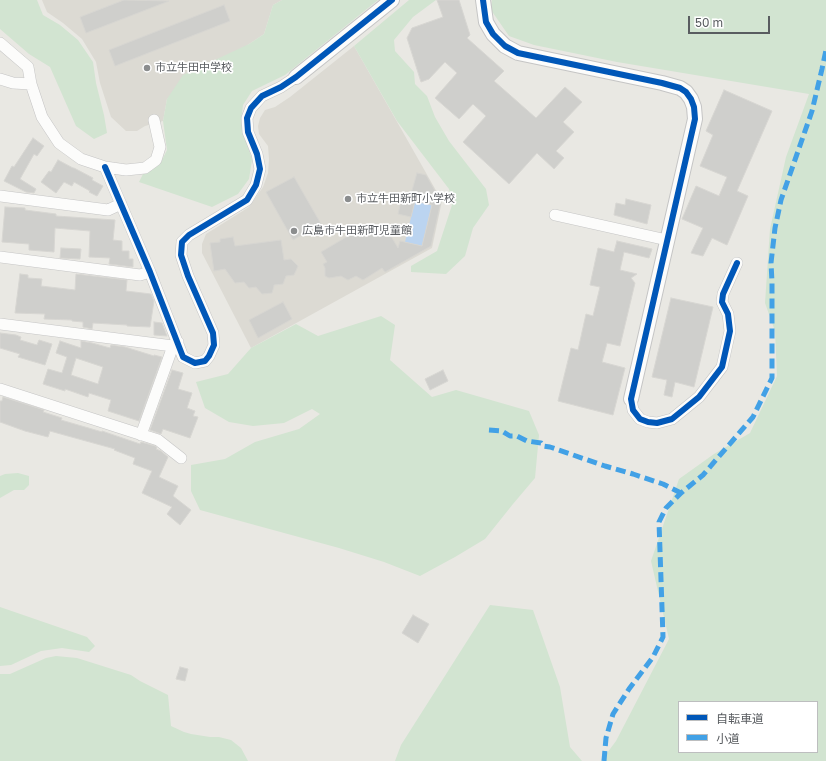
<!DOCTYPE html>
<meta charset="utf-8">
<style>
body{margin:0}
#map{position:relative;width:826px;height:761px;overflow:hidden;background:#e9e8e3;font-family:"Golos Text","Noto Sans JP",sans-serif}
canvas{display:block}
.legend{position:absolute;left:678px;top:701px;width:140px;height:52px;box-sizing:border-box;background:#fff;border:1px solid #bdbebf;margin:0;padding:5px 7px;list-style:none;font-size:12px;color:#595c60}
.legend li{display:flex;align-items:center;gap:8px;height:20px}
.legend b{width:20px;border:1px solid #bdbebf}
.scale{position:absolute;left:688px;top:16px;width:82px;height:18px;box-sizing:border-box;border:2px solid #595c60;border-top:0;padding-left:5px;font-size:12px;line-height:14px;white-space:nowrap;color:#595c60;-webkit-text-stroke:3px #fff;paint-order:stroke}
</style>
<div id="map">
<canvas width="826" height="761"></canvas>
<ul class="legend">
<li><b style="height:5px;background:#0057b8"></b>自転車道</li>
<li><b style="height:5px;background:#42a1e6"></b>小道</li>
</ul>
<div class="scale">50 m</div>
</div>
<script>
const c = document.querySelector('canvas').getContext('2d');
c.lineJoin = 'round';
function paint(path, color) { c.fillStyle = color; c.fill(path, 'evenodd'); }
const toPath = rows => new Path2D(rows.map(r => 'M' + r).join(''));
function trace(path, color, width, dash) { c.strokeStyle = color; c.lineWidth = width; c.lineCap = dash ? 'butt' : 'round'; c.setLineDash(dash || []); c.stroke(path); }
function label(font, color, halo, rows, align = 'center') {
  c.font = font + ' "Golos Text","Noto Sans JP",sans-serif'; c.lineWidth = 3.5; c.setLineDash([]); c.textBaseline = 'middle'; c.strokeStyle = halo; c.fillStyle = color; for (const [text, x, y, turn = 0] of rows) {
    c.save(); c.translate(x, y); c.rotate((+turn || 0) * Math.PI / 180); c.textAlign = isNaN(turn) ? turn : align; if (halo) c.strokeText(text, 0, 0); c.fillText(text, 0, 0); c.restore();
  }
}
paint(toPath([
 [42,0,282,0,273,5,264,34,167,99,163,121,145,126,137,131,126,131,111,117,100,83,96,62,82,39,63,23,47,12],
 [354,46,442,201,432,248,251,348,202,253,202,244,206,234,249,207,263,187,268,173,269,159,268,146,259,134,258,126,260,118,265,110,275,107,290,97]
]), '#dcdad3');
paint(toPath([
 [0,0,37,0,43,15,60,25,78,40,93,62,96,83,104,115,107,133,94,139,76,126,50,67,29,54,0,29],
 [282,0,378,0,285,75,252,91,243,105,241,122,252,160,249,179,238,194,212,207,139,182,144,172,160,164,167,150,163,121,167,99,183,75,249,44,264,34,273,5],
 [409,0,436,0,413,17,394,40,395,51,414,72,415,84,427,96,435,117,449,141,486,189,489,205,473,228,465,256,446,274,411,272,411,266,437,251,452,205,449,189,397,121,354,46],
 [492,0,826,0,826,761,601,761,616,741,669,639,651,561,679,479,714,454,750,433,777,376,775,331,765,303,770,229,786,157,809,94,617,62,534,45,509,36,491,10],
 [679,702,817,702,817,752,679,752],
 [381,316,395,325,390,360,432,397,456,390,529,411,539,435,535,478,513,504,485,539,455,557,420,576,384,562,339,548,200,510,191,491,191,465,225,459,255,442,299,429,320,414,312,409,284,423,253,426,229,422,205,408,196,382,228,374,251,348,296,324,318,336],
 [18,473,29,476,29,485,24,490,14,490,0,498,0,476,5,474],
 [490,605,533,610,560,687,570,747,582,761,395,761,401,745],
 [0,607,87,637,95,646,89,652,62,648,41,651,11,665,0,666],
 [56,656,77,658,131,675,140,681,168,695,171,726,184,732,191,734,210,737,219,737,231,740,241,748,248,761,0,761,0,674,10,674,46,658]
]), '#d2e4d1');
paint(toPath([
 [415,201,432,205,422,246,405,242]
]), '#bbd4f0');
const building = toPath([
 [124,0,169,1,86,33,80,17,124,0],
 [437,0,459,0,470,35,467,38,504,71,494,81,536,118,565,87,582,102,563,122,574,132,556,151,564,158,554,169,537,153,509,184,463,142,486,116,473,104,459,119,435,98,457,73,445,62,429,79,421,82,407,38,412,28,443,17,437,0],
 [224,5,230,21,115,66,109,50,224,5],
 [724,90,772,111,737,191,748,196,727,245,712,238,703,256,691,253,703,228,682,219,696,186,719,196,727,177,700,166,713,135,706,131,724,90],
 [33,138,44,146,37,156,34,154,20,179,36,189,34,193,26,192,4,181,12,166,14,167,33,138],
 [58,160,73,168,74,168,93,178,92,180,103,186,97,196,89,192,90,191,74,182,72,186,64,182,56,193,41,182,49,171,51,172,58,160],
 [417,173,426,175,441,201,431,246,385,272,382,268,363,280,356,276,348,280,341,276,329,278,325,276,325,268,323,264,327,262,321,252,365,226,370,235,385,226,398,248,400,241,422,246,432,205,415,201,411,217,398,214,403,192,411,194,417,173],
 [294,177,321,224,293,240,266,192,294,177],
 [626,199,651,205,647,224,614,215,616,203,625,205,626,199],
 [5,207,25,208,25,210,56,214,56,216,115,220,113,240,122,241,122,251,129,251,129,259,133,259,133,267,109,264,110,258,89,257,90,231,55,228,54,252,29,250,29,244,2,242,5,207],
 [233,237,235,246,281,240,284,260,291,259,298,266,294,275,286,276,283,284,274,285,274,286,272,293,262,294,256,287,249,288,244,282,235,283,225,269,214,271,210,243,220,242,220,239,233,237],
 [617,241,652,249,649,258,624,252,620,270,637,274,631,278,635,283,620,346,607,343,602,362,625,368,613,415,558,401,571,348,578,350,586,314,593,316,600,287,590,285,598,248,614,252,617,241],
 [61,248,81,249,80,259,60,258,61,248],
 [20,274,28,275,28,278,42,279,41,286,75,290,76,274,127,280,126,291,151,294,154,301,150,327,127,326,127,325,93,323,92,329,83,327,83,322,72,321,72,320,44,319,45,314,15,313,20,274],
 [671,298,713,307,694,387,675,382,672,397,664,395,667,380,652,377,671,298],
 [283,302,292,319,258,338,249,320,283,302],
 [154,322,162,323,167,336,154,335,154,322],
 [0,333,16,335,21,337,20,340,37,345,39,340,52,344,45,365,18,357,20,354,0,348,0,333],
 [60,341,81,348,81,341,92,343,110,348,111,345,125,347,154,356,154,355,162,357,139,421,108,411,111,400,89,393,88,397,65,389,65,391,43,384,48,369,62,373,67,357,56,353,60,341],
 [76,358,103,367,98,384,71,375,76,358],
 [172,370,183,373,178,389,192,393,187,408,195,411,193,416,198,417,190,438,163,429,161,434,150,430,172,370],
 [443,370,448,381,430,390,425,379,443,370],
 [3,397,44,410,43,412,62,418,61,420,92,429,102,432,102,431,140,444,141,442,155,446,157,448,156,449,161,451,168,457,159,477,178,486,173,496,191,510,180,525,167,514,172,507,142,493,152,471,133,464,135,458,114,450,115,449,57,433,50,431,48,437,25,431,0,422,0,401,2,401,3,397],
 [413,615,429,624,418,643,402,633,413,615],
 [180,667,188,669,185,681,176,679,180,667]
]);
paint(building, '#cfcfcc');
trace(building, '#d7d6d2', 1);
const minor = toPath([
 [0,43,28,67,31,84,42,117,59,143,81,159,105,167,126,170,145,168,156,160,160,147,154,120],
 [0,79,13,83,31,84],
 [105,167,150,272,183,357,195,363,205,361,209,356,214,345,213,333,188,276,181,255,182,242,189,235,247,200,256,185,260,169,257,154,248,132,247,118,251,108,262,96,281,87,296,77],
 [0,196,108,210,121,204],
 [555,215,667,240],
 [0,257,140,275,150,272],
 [0,324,173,346,178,342],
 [0,389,158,440,181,458],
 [631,399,633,410,640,419,648,422,657,423,672,419,699,397,722,367,730,331,728,314,722,302,723,294,737,263],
 [141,435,173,346]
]);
const tertiary = toPath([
 [483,0,486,22,493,34,505,46,518,53,662,83,680,88,686,92,691,99,694,107,695,119,631,399],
 [296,77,392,0]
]);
trace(minor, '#c5c5c5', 12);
trace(tertiary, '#c5c5c5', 16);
trace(minor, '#fcfcfb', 11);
trace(tertiary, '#fcfcfb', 14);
trace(toPath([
 [489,430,502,431,510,436,517,436,527,441,541,443,543,446,550,447,605,466,633,474,663,484,681,493],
 [604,761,606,738,613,714,629,689,653,657,663,637,659,522,666,508,681,493,703,475,753,417,772,378,772,282,771,263,775,228,781,200,812,111,822,69,826,50]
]), '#42a1e6', 5, [10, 5]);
trace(toPath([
 [483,0,486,22,493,34,505,46,518,53,662,83,680,88,686,92,691,99,694,107,695,119,631,399,633,410,640,419,648,422,657,423,672,419,699,397,722,367,730,331,728,314,722,302,723,294,737,263],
 [105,167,150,272,183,357,195,363,205,361,209,356,214,345,213,333,188,276,181,255,182,242,189,235,247,200,256,185,260,169,257,154,248,132,247,118,251,108,262,96,281,87,296,77,392,0]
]), '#0057b8', 6);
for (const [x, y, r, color] of [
 [147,68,4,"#8b8d8e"],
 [348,199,4,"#8b8d8e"],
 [294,231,4,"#8b8d8e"]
]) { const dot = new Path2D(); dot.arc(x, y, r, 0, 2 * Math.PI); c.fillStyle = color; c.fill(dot); trace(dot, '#fff', 1.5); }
label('11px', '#595c60', '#fff', [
 ["市立牛田中学校",155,68],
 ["市立牛田新町小学校",356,199],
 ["広島市牛田新町児童館",302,231]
], 'left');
</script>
